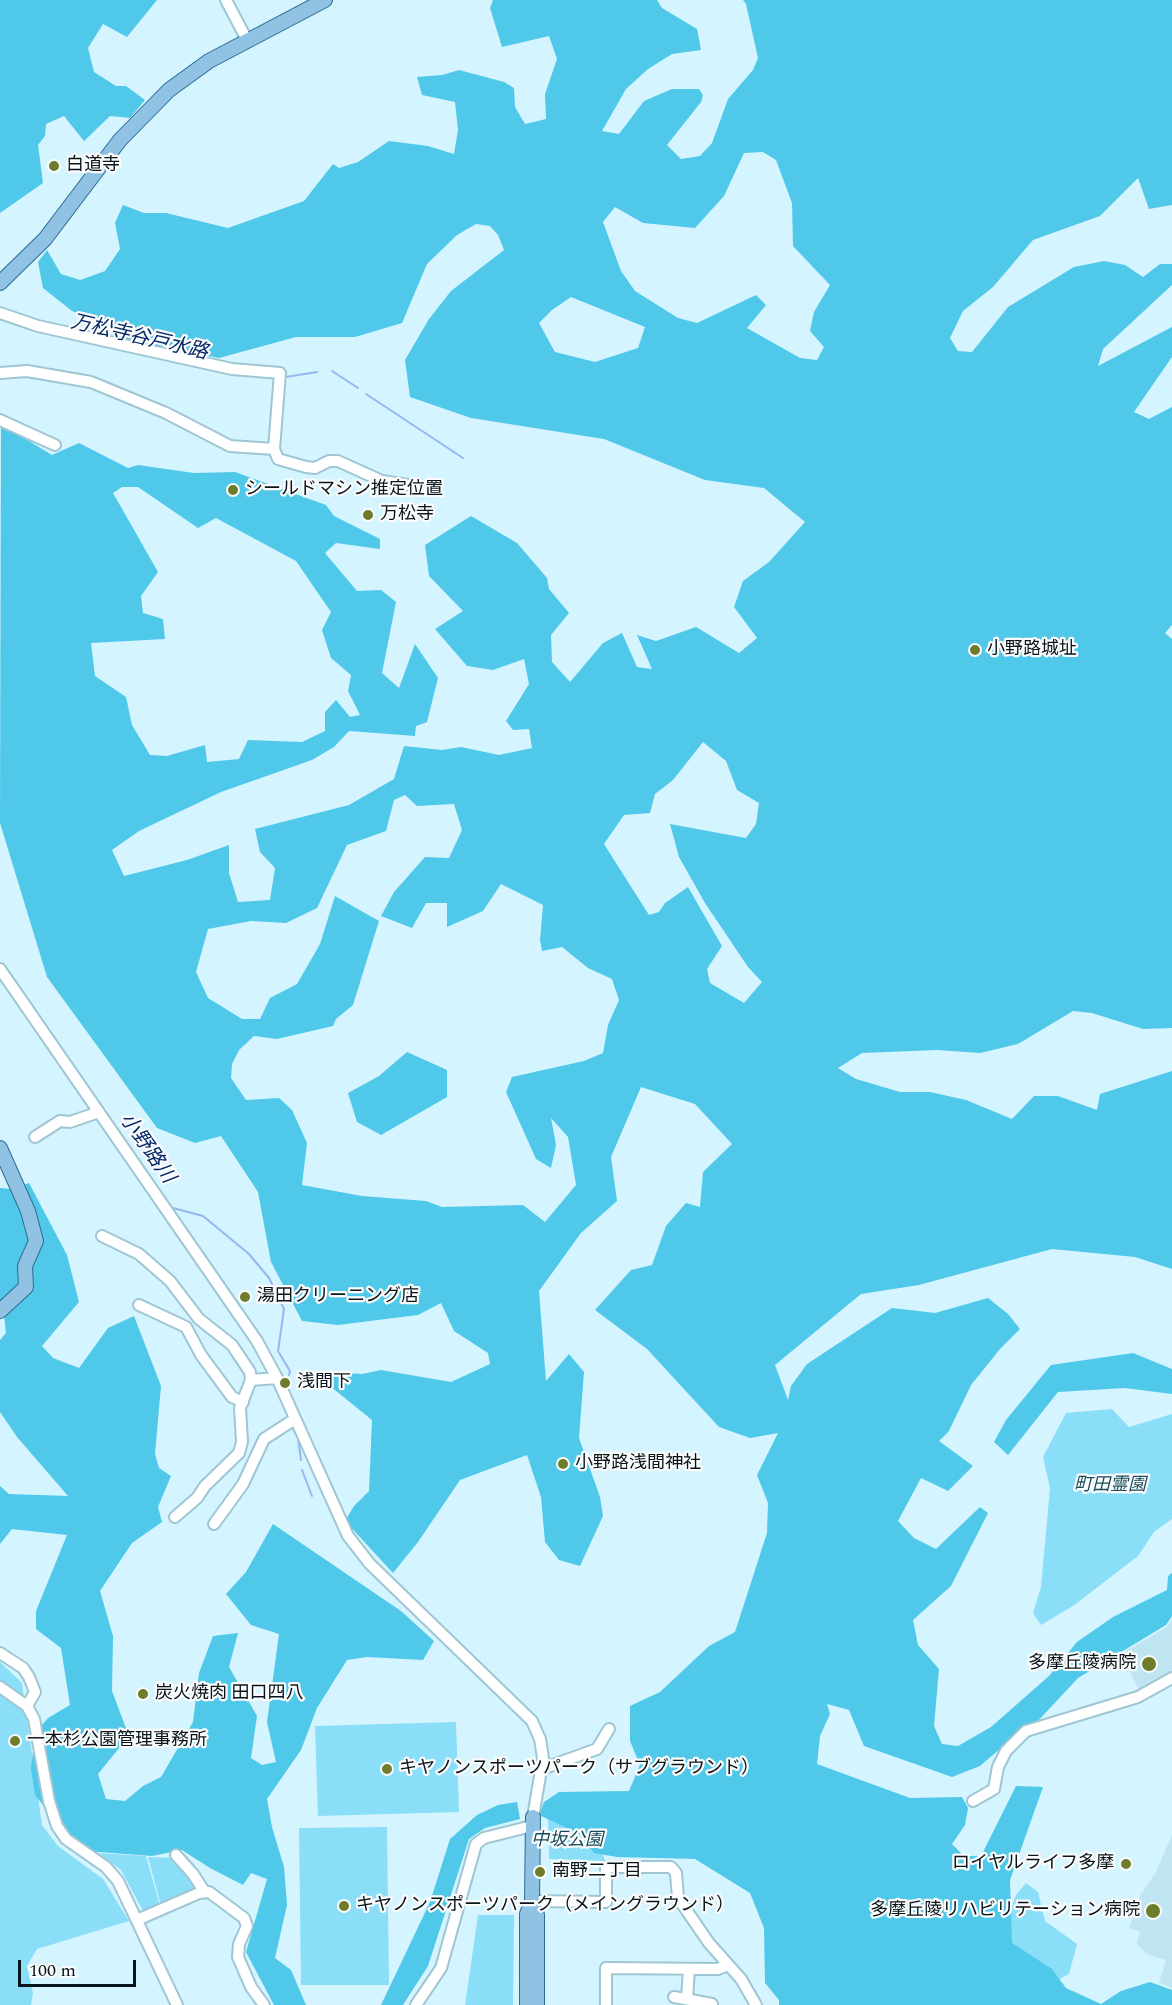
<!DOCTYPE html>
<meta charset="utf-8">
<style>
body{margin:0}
#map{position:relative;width:1172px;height:2005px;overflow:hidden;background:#d4f4ff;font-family:Spectral,serif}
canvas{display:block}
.scale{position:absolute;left:18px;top:1960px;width:118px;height:27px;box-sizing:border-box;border:3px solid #07151a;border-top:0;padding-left:8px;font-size:18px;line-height:21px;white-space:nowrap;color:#07151a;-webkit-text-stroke:4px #fbfbfb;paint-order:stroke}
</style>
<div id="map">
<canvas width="1172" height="2005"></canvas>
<div class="scale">100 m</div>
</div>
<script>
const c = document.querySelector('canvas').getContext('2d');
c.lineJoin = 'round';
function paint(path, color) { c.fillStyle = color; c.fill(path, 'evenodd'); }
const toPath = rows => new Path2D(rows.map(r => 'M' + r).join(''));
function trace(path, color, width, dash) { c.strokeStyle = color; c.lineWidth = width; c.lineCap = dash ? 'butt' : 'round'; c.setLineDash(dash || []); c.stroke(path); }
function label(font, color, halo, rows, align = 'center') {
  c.font = font + ' Spectral,"Noto Sans JP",serif'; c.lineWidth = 4.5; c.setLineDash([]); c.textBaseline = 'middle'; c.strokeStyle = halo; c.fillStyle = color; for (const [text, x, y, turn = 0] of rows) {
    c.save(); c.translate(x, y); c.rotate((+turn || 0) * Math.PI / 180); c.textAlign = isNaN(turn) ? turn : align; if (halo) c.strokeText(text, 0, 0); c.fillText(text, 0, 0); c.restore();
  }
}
paint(toPath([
 [1172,1619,1172,1674,1140,1692,1121,1654,1167,1627],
 [1172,1835,1172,1988,1159,1983,1166,1960,1147,1954,1137,1944,1140,1932,1129,1928,1141,1894,1156,1872]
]), '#bfe4f2');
paint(toPath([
 [1112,1409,1129,1427,1172,1414,1172,1519,1154,1532,1138,1556,1073,1606,1041,1625,1033,1613,1041,1587,1050,1488,1043,1457,1066,1413],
 [0,1662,22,1683,42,1825,58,1846,103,1879,129,1921,37,1949,27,1966,33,1993,31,2005,0,2005],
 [456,1722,459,1812,318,1816,315,1726],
 [548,1816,599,1843,605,1861,549,1859],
 [387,1827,389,1985,301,1985,299,1828],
 [99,1853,146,1856,160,1906,147,1912,142,1909,121,1870],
 [148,1857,177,1858,199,1888,161,1906],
 [1026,1883,1038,1892,1045,1921,1077,1944,1069,1974,1050,1984,1033,1985,1002,1932,1016,1895],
 [478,1915,514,1915,513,2005,465,2005]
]), '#8bdef8');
paint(toPath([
 [0,0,157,0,127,37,103,24,88,48,94,72,116,86,126,86,145,100,130,118,110,116,84,141,64,116,46,124,45,136,38,145,43,183,0,213],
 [493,0,657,0,662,8,697,29,701,50,672,54,648,69,626,89,602,131,619,134,644,101,672,89,699,89,703,95,701,102,667,145,681,159,700,156,712,143,728,99,753,70,758,58,746,4,743,0,1172,0,1172,205,1149,209,1138,178,1100,216,1033,240,993,287,963,311,950,338,958,351,972,352,1008,307,1074,267,1104,261,1125,265,1143,277,1160,264,1172,264,1172,285,1103,349,1098,366,1172,327,1172,357,1134,412,1149,419,1172,407,1172,625,1165,633,1172,639,1172,1028,1143,1029,1092,1013,1073,1011,1018,1044,980,1053,937,1050,862,1053,838,1068,856,1079,900,1092,930,1092,966,1100,1012,1119,1034,1096,1058,1096,1097,1110,1100,1094,1172,1071,1172,1269,1135,1257,1052,1249,919,1285,861,1294,775,1365,788,1400,791,1386,807,1364,892,1308,935,1313,988,1298,1008,1314,1020,1329,1000,1349,971,1385,949,1431,939,1441,973,1466,948,1491,921,1478,898,1521,914,1538,936,1549,980,1507,988,1513,951,1586,913,1620,918,1645,939,1669,934,1726,942,1744,958,1746,991,1727,1049,1676,1077,1642,1113,1617,1167,1590,1168,1576,1172,1573,1172,1616,1166,1625,1078,1678,1037,1722,1023,1729,980,1766,952,1777,864,1746,849,1710,827,1704,830,1714,820,1736,817,1764,910,1798,962,1797,968,1808,965,1825,952,1844,964,1856,981,1856,1016,1786,1043,1787,1010,1880,1012,1943,1052,1969,1066,1988,1101,2004,1121,1991,1150,1982,1172,1990,1172,2005,779,2005,779,2000,765,1983,764,1928,750,1893,695,1859,617,1857,594,1853,580,1834,539,1815,544,1802,559,1792,629,1791,640,1765,630,1741,630,1706,660,1692,709,1646,735,1632,767,1533,768,1503,757,1475,778,1433,750,1438,719,1427,647,1349,595,1310,631,1270,652,1265,666,1226,686,1203,700,1207,703,1172,732,1144,695,1104,641,1087,611,1157,617,1201,581,1233,539,1291,546,1381,569,1354,584,1372,579,1438,600,1497,603,1516,580,1566,559,1560,545,1542,541,1497,527,1455,460,1480,418,1542,393,1573,345,1521,354,1506,369,1491,372,1420,320,1378,330,1372,362,1374,381,1370,451,1382,490,1364,488,1353,454,1331,441,1303,418,1315,338,1325,302,1321,271,1262,258,1192,221,1136,195,1143,157,1128,47,977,0,823,1,424,52,455,79,443,128,468,138,465,194,473,235,472,326,505,334,516,380,539,380,549,336,543,325,553,357,591,381,590,396,602,382,673,399,688,415,644,438,678,427,722,416,726,415,736,349,731,334,747,312,760,221,792,139,831,112,850,124,876,187,860,229,845,229,873,238,902,270,900,275,868,260,852,255,829,349,805,394,779,404,746,442,750,461,747,499,755,532,748,529,729,513,730,506,721,529,684,524,659,493,670,467,666,435,629,463,611,429,576,425,545,471,516,517,543,547,578,549,589,569,613,551,635,552,662,570,682,603,643,622,633,637,667,652,669,637,635,656,641,696,627,739,653,757,638,734,607,743,581,769,562,805,522,764,488,705,480,604,439,471,418,410,397,405,360,429,319,451,291,504,250,498,235,490,226,476,224,457,235,427,264,402,323,355,337,296,337,219,358,112,337,115,326,72,311,43,288,38,262,47,250,61,274,80,280,105,271,120,249,115,223,123,205,144,213,166,213,228,228,304,201,333,164,339,168,358,162,389,141,428,146,454,154,458,130,455,102,422,95,417,77,442,75,459,70,504,82,514,88,515,107,525,124,546,119,545,94,557,59,549,36,502,47,490,8],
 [763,152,776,160,792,203,793,246,830,285,814,312,810,331,824,347,817,360,800,358,747,328,766,305,756,295,697,323,678,318,635,291,621,271,603,222,615,207,643,223,695,228,724,196,744,153],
 [571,297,645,327,638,348,595,362,555,352,539,323,552,310],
 [122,487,138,487,198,528,216,518,296,561,331,612,322,630,331,658,351,675,348,691,360,715,350,717,336,700,325,712,325,731,302,742,248,740,239,759,207,762,205,745,167,756,150,755,132,725,126,697,95,676,91,643,165,639,163,619,143,613,141,596,158,572,113,493],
 [703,742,726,761,737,790,759,803,756,824,746,838,670,824,679,857,705,903,748,967,762,982,744,1003,710,983,707,969,722,946,688,887,665,903,659,912,649,915,604,844,624,815,650,813,655,794,673,780],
 [405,795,417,806,454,804,462,830,449,858,425,857,394,892,381,916,412,928,426,903,447,903,447,927,483,911,501,884,543,905,540,940,542,951,562,947,588,968,612,979,619,1000,608,1025,603,1053,584,1061,512,1077,506,1092,536,1159,551,1168,556,1145,551,1118,568,1137,576,1185,545,1222,523,1205,442,1207,426,1201,362,1196,302,1185,307,1143,292,1110,279,1098,246,1100,231,1078,232,1064,239,1050,254,1036,277,1039,333,1026,336,1019,353,1005,379,921,335,896,320,944,297,984,270,998,260,1019,242,1019,208,998,196,972,208,929,251,921,286,923,317,908,347,845,386,831,394,800],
 [407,1052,447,1070,447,1097,381,1135,357,1122,348,1093,379,1076],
 [29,1183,67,1255,79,1302,42,1346,53,1358,79,1368,108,1328,134,1316,161,1386,155,1454,159,1468,171,1476,158,1507,162,1522,132,1543,100,1591,113,1636,112,1691,129,1736,98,1774,106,1799,125,1801,143,1786,161,1777,193,1722,199,1673,213,1636,238,1633,229,1667,257,1716,251,1758,262,1765,276,1762,267,1722,279,1634,251,1625,226,1594,246,1572,273,1524,401,1611,434,1641,423,1660,367,1657,347,1660,317,1708,301,1750,267,1799,272,1827,284,1867,287,1905,275,1958,291,1970,306,2005,274,2005,246,1952,267,1879,251,1873,243,1885,210,1868,182,1850,152,1856,86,1851,69,1838,35,1795,31,1769,35,1733,48,1718,70,1705,61,1648,36,1629,36,1611,67,1535,12,1529,0,1544,0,1486,9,1494,68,1496,17,1437,0,1412,0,1340,6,1333,4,1315,0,1308,0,1188,13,1189],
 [1133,1353,1172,1369,1172,1394,1125,1388,1058,1392,1008,1455,994,1442,1006,1420,1051,1365],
 [517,1802,520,1819,485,1828,469,1839,428,1966,403,2005,381,2005,430,1902,450,1839,477,1815,498,1805]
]), '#50c8ea');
trace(toPath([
 [332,371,358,388],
 [286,377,317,372],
 [366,394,463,458],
 [173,1208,203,1216,249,1254,269,1278,284,1309,278,1351,290,1371,289,1375],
 [285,1410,289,1418],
 [292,1426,298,1438,301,1460],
 [302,1470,312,1496]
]), '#95b7f2', 2);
const minor = toPath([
 [226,0,247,40],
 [0,313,38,326,232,369,280,373,274,449,278,459,306,467,315,468,329,461,338,461,382,481,429,488],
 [0,373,27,371,91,382,166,413,230,446,274,449],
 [0,420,55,445],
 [0,969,257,1341,277,1378,348,1536,370,1564,532,1721,540,1739,543,1758,533,1817],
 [35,1137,60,1121,70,1122,99,1112],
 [102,1236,139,1254,170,1281,199,1319,232,1345,250,1372,251,1380],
 [139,1305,186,1327,201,1355,232,1397,243,1402],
 [175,1517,197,1498,205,1486,239,1453,242,1442,240,1408,251,1380,277,1378],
 [214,1524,243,1484,264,1439,295,1419],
 [0,1653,23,1668,29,1677,35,1692,27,1706],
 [0,1687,27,1706,34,1719,49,1801,57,1826,66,1839,106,1867,118,1881,177,2005],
 [542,1769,597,1749,609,1729],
 [973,1801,994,1789,998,1767,1006,1751,1026,1731,1138,1697,1172,1678],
 [176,1855,193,1874,204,1891],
 [532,1901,606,1902,606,1867,671,1867,676,1873,678,1898,709,1943,741,1979,756,2005],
 [137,1920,199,1893,209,1892,244,1918,247,1926,239,1944,238,1957,251,1987,264,2005],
 [674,1997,712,2004],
 [687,1999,689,1969],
 [416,2005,441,1968,476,1844,484,1838,532,1826],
 [606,2005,606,1968,718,1969,728,1965]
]);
const major = toPath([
 [0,283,45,239,120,140,169,90,209,61,325,0],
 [0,1148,28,1211,36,1241,25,1266,26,1287,0,1311],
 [532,1901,537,1915,537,2005],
 [527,2005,527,1914,532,1901,533,1817]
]);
trace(minor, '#9fc6d3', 14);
trace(major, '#2f6b91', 16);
trace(minor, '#fff', 10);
trace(major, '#8fc2e3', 14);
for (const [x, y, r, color] of [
 [54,166,6,"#6d7d2b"],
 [233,490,6,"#6d7d2b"],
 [368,515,6,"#6d7d2b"],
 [975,650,6,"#6d7d2b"],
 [245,1297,6,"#6d7d2b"],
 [285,1383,6,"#6d7d2b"],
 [563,1464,6,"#6d7d2b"],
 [1149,1664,8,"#6d7d2b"],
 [143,1694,6,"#6d7d2b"],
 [15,1741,6,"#6d7d2b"],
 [387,1769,6,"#6d7d2b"],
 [1126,1864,6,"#6d7d2b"],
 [540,1872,6,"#6d7d2b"],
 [344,1906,6,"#6d7d2b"],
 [1153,1911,8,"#6d7d2b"]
]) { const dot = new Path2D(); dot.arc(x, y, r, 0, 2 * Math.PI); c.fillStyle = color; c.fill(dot); trace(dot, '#fbfbfb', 2); }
label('18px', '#07151a', '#fbfbfb', [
 ["白道寺",66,166],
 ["シールドマシン推定位置",245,490],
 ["万松寺",380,515],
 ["小野路城址",987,650],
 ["湯田クリーニング店",257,1297],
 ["浅間下",297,1383],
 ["小野路浅間神社",575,1464],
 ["多摩丘陵病院",1136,1664,"right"],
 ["炭火焼肉 田口四八",155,1694],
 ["一本杉公園管理事務所",27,1741],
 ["キヤノンスポーツパーク（サブグラウンド）",399,1769],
 ["ロイヤルライフ多摩",1114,1864,"right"],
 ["南野二丁目",552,1872],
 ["キヤノンスポーツパーク（メイングラウンド）",356,1906],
 ["多摩丘陵リハビリテーション病院",1140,1911,"right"]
], 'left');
label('italic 18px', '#184b5a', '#fbfbfb', [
 ["町田霊園",1110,1486],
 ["中坂公園",567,1841]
]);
label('italic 20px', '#052968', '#fbfbfb', [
 ["万松寺谷戸水路",139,339,13],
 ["小野路川",146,1149,55]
]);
</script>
